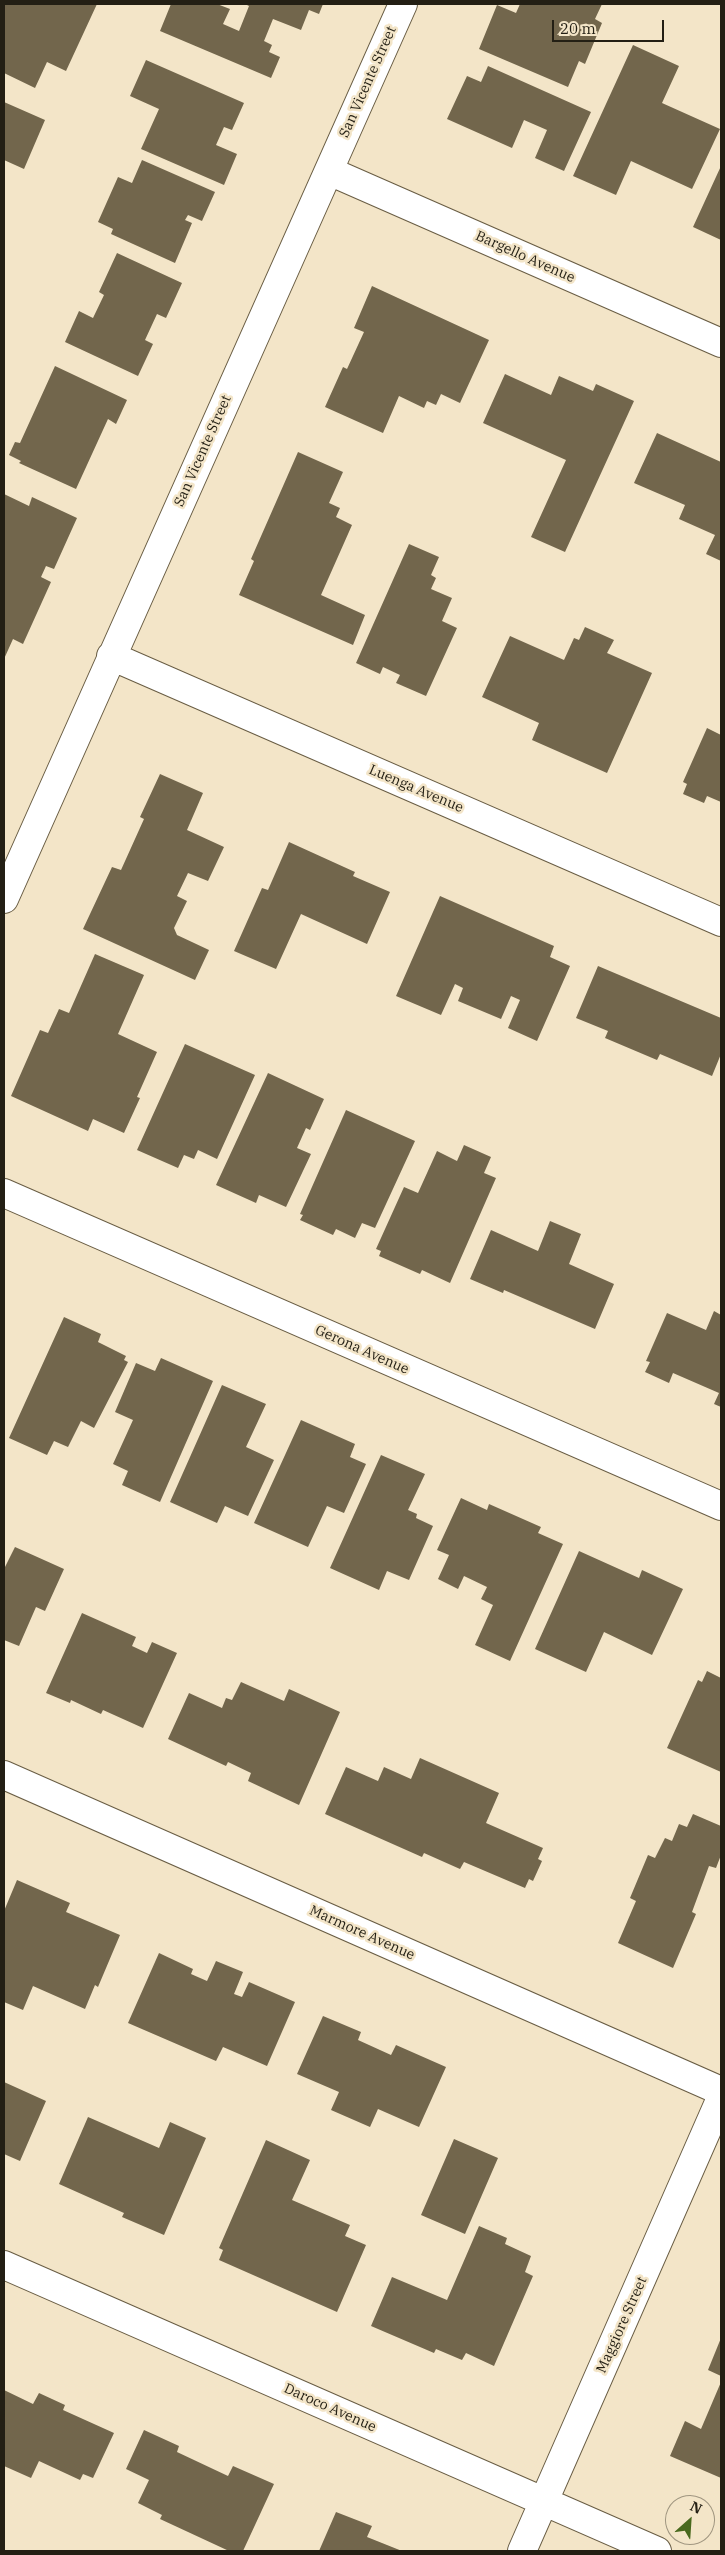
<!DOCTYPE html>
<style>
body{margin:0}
#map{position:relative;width:725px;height:2555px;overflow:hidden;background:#f3e5c8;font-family:"IBM Plex Serif",serif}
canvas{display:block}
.frame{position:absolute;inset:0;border:5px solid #231f14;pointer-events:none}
.north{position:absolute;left:665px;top:2495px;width:50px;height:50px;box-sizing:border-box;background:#f3e5c8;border:1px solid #a09680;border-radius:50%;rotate:26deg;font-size:14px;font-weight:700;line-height:20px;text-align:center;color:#231f14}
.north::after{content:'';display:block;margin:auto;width:18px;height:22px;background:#49691e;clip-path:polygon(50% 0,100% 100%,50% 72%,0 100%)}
.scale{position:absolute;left:552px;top:20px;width:112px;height:22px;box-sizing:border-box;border:2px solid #231f14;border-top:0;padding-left:6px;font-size:15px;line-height:18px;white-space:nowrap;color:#231f14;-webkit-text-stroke:4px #f3e5c8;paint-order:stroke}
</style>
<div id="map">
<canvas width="725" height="2555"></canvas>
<div class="frame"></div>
<div class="north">N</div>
<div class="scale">20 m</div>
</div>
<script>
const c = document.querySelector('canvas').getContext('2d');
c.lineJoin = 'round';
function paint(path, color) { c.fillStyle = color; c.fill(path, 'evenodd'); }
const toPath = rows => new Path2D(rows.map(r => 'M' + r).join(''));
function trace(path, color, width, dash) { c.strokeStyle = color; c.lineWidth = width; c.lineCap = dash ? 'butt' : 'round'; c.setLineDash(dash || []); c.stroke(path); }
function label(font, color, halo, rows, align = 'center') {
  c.font = font + ' "IBM Plex Serif",serif'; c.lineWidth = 5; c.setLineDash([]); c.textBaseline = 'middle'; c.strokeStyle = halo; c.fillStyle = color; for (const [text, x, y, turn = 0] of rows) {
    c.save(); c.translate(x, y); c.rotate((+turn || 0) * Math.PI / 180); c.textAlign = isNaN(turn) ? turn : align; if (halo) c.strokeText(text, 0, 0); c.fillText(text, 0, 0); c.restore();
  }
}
paint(toPath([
 [4,4,97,4,66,71,47,62,35,88,4,73],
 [171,4,217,4,230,9,223,24,239,31,249,6,245,4,323,4,319,14,309,10,301,30,273,19,264,41,272,45,269,52,280,57,271,78,160,31],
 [520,4,602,4,595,19,602,23,585,64,579,61,568,87,479,49,497,5,516,13],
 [633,45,679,66,662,103,720,129,692,189,631,161,616,195,573,176],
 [146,60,244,103,232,130,224,127,216,145,237,154,224,185,141,149,159,109,130,96],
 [488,66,591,112,564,171,535,158,547,130,524,120,512,148,447,119,467,76,481,82],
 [4,102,45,120,24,169,4,160],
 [142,160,215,192,202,221,188,215,185,220,192,223,175,263,111,234,113,229,98,222,118,177,132,183],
 [721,166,721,240,693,227],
 [117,253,182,283,166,318,157,314,145,340,153,344,138,376,65,342,79,311,93,318,104,295,99,292],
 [372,286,489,340,460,403,441,394,436,405,427,401,424,408,399,396,383,433,325,407,343,367,347,369,364,332,354,328],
 [55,366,127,400,116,424,108,419,76,489,19,463,21,461,9,455,15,442,20,443],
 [505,374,551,395,559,376,593,391,596,384,634,401,565,552,531,537,566,460,483,423],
 [657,433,721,462,721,561,706,554,715,535,679,519,685,505,634,483],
 [298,452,343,472,329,503,340,508,336,517,352,525,321,595,365,615,353,645,239,595,254,561,251,559],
 [4,494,29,506,32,497,77,518,54,569,46,566,41,577,51,582,23,644,13,639,4,659],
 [409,544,439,557,431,575,436,578,431,589,452,598,442,621,457,628,426,696,396,683,400,675,383,667,380,674,356,663],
 [585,627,614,640,607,653,652,673,607,773,532,740,539,723,482,697,510,636,564,660,574,638,579,640],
 [707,728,721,735,721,802,707,796,704,803,683,794,687,784,683,782],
 [160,774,203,793,187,830,224,847,208,881,188,873,177,896,187,901,174,928,177,935,209,950,195,980,83,929,112,867,121,870,144,819,140,817],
 [289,842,355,872,353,876,390,892,367,944,301,914,276,969,234,951,262,888,268,890],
 [440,896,554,946,550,957,570,966,537,1041,508,1028,520,1000,511,996,501,1019,458,1001,463,988,455,984,441,1015,396,996],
 [95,954,144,975,118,1034,157,1052,137,1097,140,1098,124,1133,93,1119,88,1131,11,1096,40,1030,48,1033,59,1009,69,1013],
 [598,966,721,1018,721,1054,712,1076,660,1054,657,1060,605,1038,608,1031,576,1018],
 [185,1044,255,1075,217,1159,198,1150,194,1159,184,1155,178,1168,137,1150],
 [268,1073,324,1099,310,1130,306,1128,297,1148,311,1154,286,1207,259,1195,256,1203,216,1185],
 [346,1110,415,1141,375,1228,362,1223,355,1238,336,1229,333,1235,300,1220,303,1215,300,1214],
 [464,1145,491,1157,484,1173,496,1178,450,1283,422,1270,420,1274,379,1256,381,1251,376,1249,404,1187,418,1193,437,1151,457,1161],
 [550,1221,581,1234,569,1264,614,1284,595,1329,504,1290,503,1293,470,1279,491,1230,538,1251],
 [714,1311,721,1315,721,1407,714,1404,719,1393,673,1373,669,1383,645,1372,650,1362,646,1361,667,1313,706,1330],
 [64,1317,101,1334,98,1342,126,1356,124,1360,128,1362,94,1428,81,1421,68,1447,54,1441,47,1455,9,1438],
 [161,1358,213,1381,160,1502,122,1485,128,1471,113,1464,133,1420,115,1412,136,1363,155,1371],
 [222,1385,266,1404,246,1447,274,1460,248,1516,225,1506,217,1523,170,1502],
 [301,1420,355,1444,350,1457,366,1464,344,1513,327,1506,308,1547,254,1523],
 [381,1455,425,1474,408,1510,417,1514,416,1518,433,1526,409,1580,387,1571,379,1590,330,1568],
 [461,1498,487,1510,489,1504,541,1527,538,1533,563,1544,510,1661,475,1645,493,1605,481,1599,487,1587,464,1576,458,1589,438,1579,449,1555,437,1550],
 [15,1547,64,1569,45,1611,36,1607,19,1646,4,1640,4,1569],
 [579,1551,639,1578,642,1570,683,1589,652,1655,604,1632,586,1672,535,1649],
 [82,1613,136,1637,132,1646,147,1653,152,1642,177,1653,143,1728,103,1710,101,1714,71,1700,70,1703,46,1693],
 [707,1671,721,1678,721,1772,667,1748,698,1680,702,1682],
 [241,1682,284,1701,289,1689,340,1712,299,1805,248,1781,251,1773,228,1762,226,1766,168,1739,189,1693,222,1708,226,1698,232,1700],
 [420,1758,499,1793,486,1823,543,1848,538,1859,542,1861,533,1881,529,1879,525,1888,464,1862,460,1869,424,1853,422,1857,325,1814,346,1767,378,1781,384,1767,411,1779],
 [693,1814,721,1826,721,1855,716,1868,709,1866,692,1912,696,1914,673,1968,618,1943,636,1901,630,1898,648,1855,655,1858,665,1838,672,1841,679,1824,687,1827],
 [17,1880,70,1903,66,1912,120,1935,98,1987,95,1985,85,2009,33,1986,23,2010,4,2002,4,1911],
 [159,1953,193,1969,191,1974,207,1981,216,1961,243,1972,234,1994,242,1997,249,1982,295,2002,267,2066,223,2047,216,2061,128,2023],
 [323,2016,361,2032,358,2040,391,2055,396,2045,446,2067,419,2127,378,2109,370,2127,331,2110,339,2092,297,2074],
 [4,2082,46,2101,20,2161,4,2154],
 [88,2117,159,2148,170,2122,206,2138,164,2235,122,2217,124,2213,59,2184],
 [454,2139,498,2158,465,2234,421,2215],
 [266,2140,310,2160,292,2200,350,2225,345,2236,366,2245,337,2312,219,2260,223,2250,219,2248],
 [479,2226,507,2238,505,2244,531,2256,525,2272,533,2276,494,2366,466,2353,462,2360,436,2349,434,2353,371,2326,392,2277,447,2300],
 [721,2338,721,2376,708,2370],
 [721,2382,721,2478,670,2456,685,2421,701,2429],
 [4,2390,33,2404,39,2393,65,2405,63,2410,114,2433,93,2478,83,2474,80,2480,39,2461,31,2478,4,2466],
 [144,2430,179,2446,177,2452,228,2476,233,2466,274,2484,243,2551,229,2551,160,2519,162,2515,138,2503,149,2480,126,2469],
 [336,2512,372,2526,367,2537,402,2551,319,2551]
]), '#72664c');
const minor = toPath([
 [329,171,721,343],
 [111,656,721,922],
 [4,899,403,4],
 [4,1193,721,1506],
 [4,1775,721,2091],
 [4,2265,657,2551],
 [522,2551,721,2098]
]);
trace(minor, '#695d44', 30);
trace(minor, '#fff', 28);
label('14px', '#231f14', '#f3e5c8', [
 ["San Vicente Street",368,82,-66],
 ["Bargello Avenue",525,257,24],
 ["San Vicente Street",203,451,-66],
 ["Luenga Avenue",416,789,23],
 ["Gerona Avenue",362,1350,24],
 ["Marmore Avenue",362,1933,24],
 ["Maggiore Street",622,2325,-66],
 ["Daroco Avenue",330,2408,24]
]);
</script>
